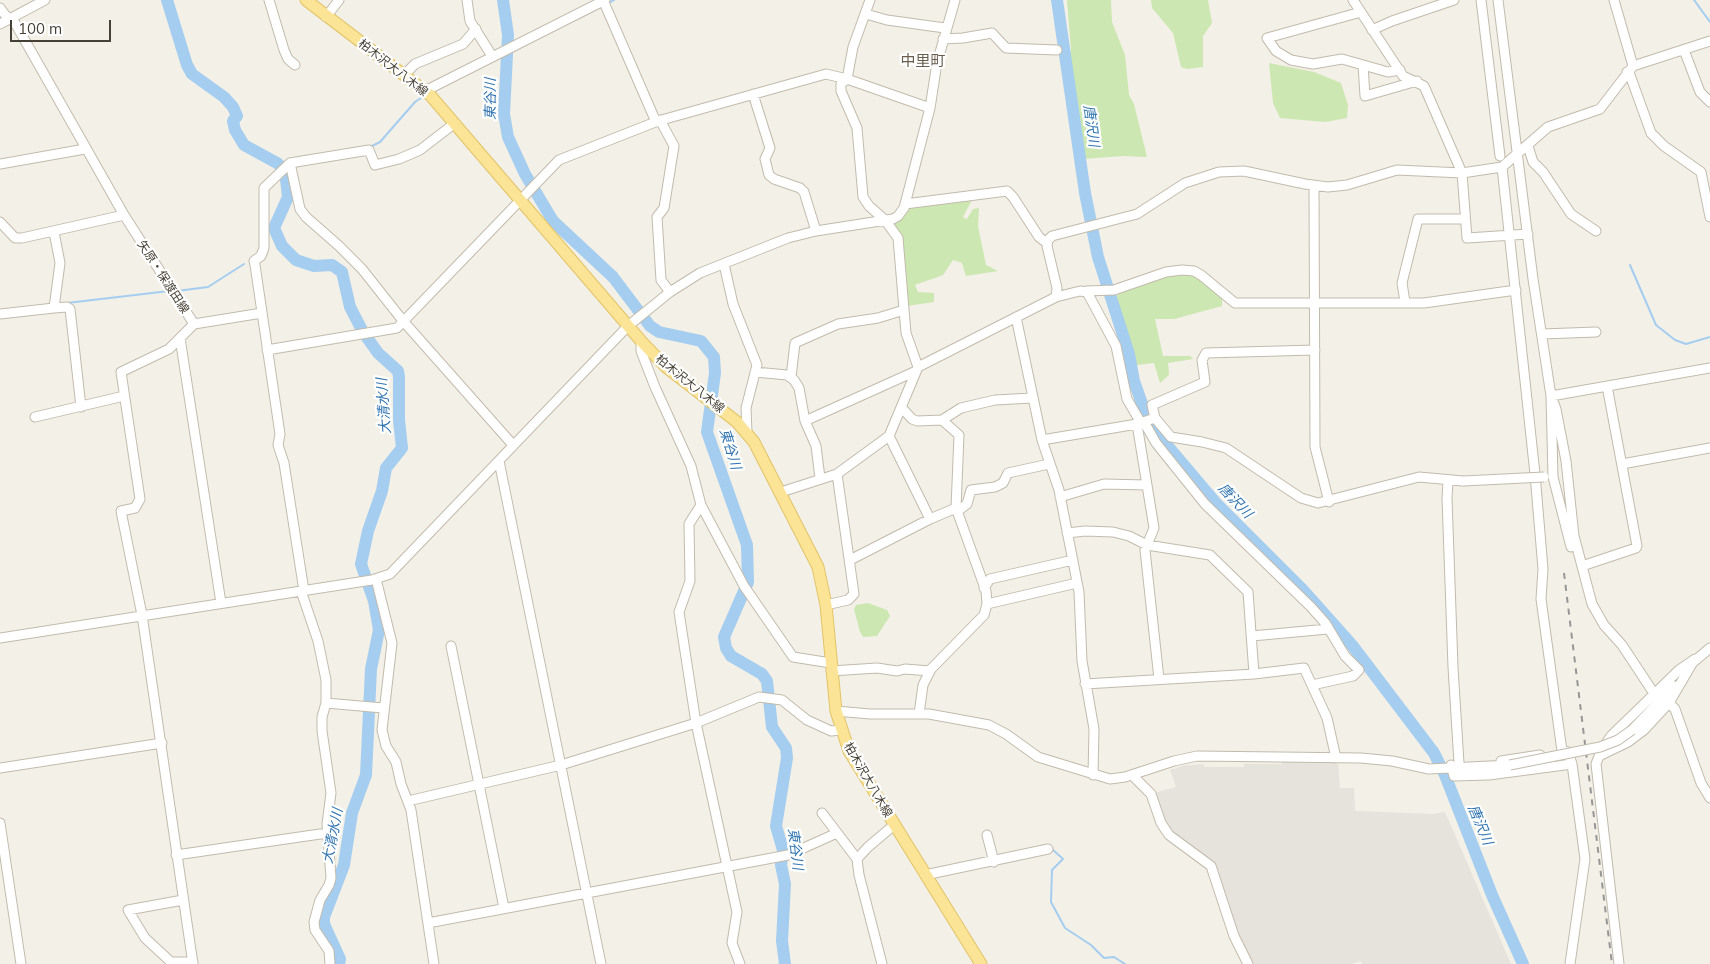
<!DOCTYPE html>
<meta charset="utf-8">
<style>
body{margin:0}
#map{position:relative;width:1710px;height:964px;overflow:hidden;background:#f3f0e7;font-family:Mulish,sans-serif}
canvas{display:block}
.scale{position:absolute;left:10px;top:20px;width:101px;height:22px;box-sizing:border-box;border:2px solid #464136;border-top:0;padding-left:6px;font-size:15px;line-height:18px;white-space:nowrap;color:#464136;-webkit-text-stroke:4px #fff;paint-order:stroke}
</style>
<div id="map">
<canvas width="1710" height="964"></canvas>
<div class="scale">100 m</div>
</div>
<script>
const c = document.querySelector('canvas').getContext('2d');
c.lineJoin = 'round';
function paint(path, color) { c.fillStyle = color; c.fill(path, 'evenodd'); }
const toPath = rows => new Path2D(rows.map(r => 'M' + r).join(''));
function trace(path, color, width, dash) { c.strokeStyle = color; c.lineWidth = width; c.lineCap = dash ? 'butt' : 'round'; c.setLineDash(dash || []); c.stroke(path); }
function label(font, color, halo, rows, align = 'center') {
  c.font = font + ' Mulish,"Noto Sans JP",sans-serif'; c.lineWidth = 4.5; c.setLineDash([]); c.textBaseline = 'middle'; c.strokeStyle = halo; c.fillStyle = color; for (const [text, x, y, turn = 0] of rows) {
    c.save(); c.translate(x, y); c.rotate((+turn || 0) * Math.PI / 180); c.textAlign = isNaN(turn) ? turn : align; if (halo) c.strokeText(text, 0, 0); c.fillText(text, 0, 0); c.restore();
  }
}
paint(toPath([
 [1282,760,1338,761,1340,788,1354,788,1355,811,1434,814,1445,812,1511,964,1363,964,1360,961,1352,964,1251,964,1237,935,1213,865,1175,838,1164,821,1154,793,1176,787,1170,770,1183,766,1204,764,1204,767,1244,767,1244,764,1282,764]
]), '#e6e2dc');
paint(toPath([
 [1067,0,1111,0,1112,22,1125,55,1129,95,1134,104,1147,157,1123,156,1083,159,1065,72,1071,50],
 [1151,0,1208,0,1212,23,1203,36,1203,67,1187,69,1181,67,1173,33,1152,8],
 [1269,63,1314,72,1341,83,1348,105,1347,118,1325,122,1280,118,1273,103],
 [973,198,963,217,967,219,973,209,979,208,978,226,986,265,998,271,966,276,962,263,953,260,943,275,915,285,918,292,934,293,934,302,907,306,891,224,904,217,912,205],
 [1196,274,1222,299,1222,306,1174,319,1155,319,1163,356,1190,356,1193,359,1168,363,1169,375,1160,383,1154,363,1137,365,1121,332,1112,298,1136,285,1163,275],
 [868,603,887,610,890,616,877,636,863,637,860,632,854,609,856,605]
]), '#cce7b1');
trace(toPath([
 [1694,0,1710,22],
 [608,3,614,0],
 [370,147,380,142,415,102,424,96],
 [261,185,272,175],
 [1630,265,1656,325,1675,340,1686,344,1710,337],
 [177,291,208,287,244,264],
 [67,303,169,291],
 [1052,849,1063,859,1052,870,1051,902,1065,928,1091,945,1104,958,1114,957,1125,964]
]), '#a5cdef', 2);
trace(toPath([
 [167,0,187,65,192,74,224,97,233,107,237,116,233,121,235,130,244,145,277,163,285,170,288,197,274,228,282,246,296,260,314,266,332,265,342,272,350,307,363,332,378,353,398,371,399,377,399,420,402,448,386,468,382,491,368,531,361,564,374,601,379,630,371,669,366,775,352,813,344,865,324,917,324,924,340,959,339,964],
 [503,0,508,35,504,114,508,137,525,174,553,221,613,277,650,326,659,332,701,341,714,357,715,373,707,432,747,545,748,582,724,637,726,648,731,656,762,674,767,681,772,727,786,748,787,758,776,826,783,850,781,865,785,884,782,941,785,964],
 [1057,0,1085,193,1098,257,1129,354,1134,381,1146,415,1165,443,1215,502,1303,590,1352,645,1434,753,1445,775,1492,895,1523,964]
]), '#a5cdef', 12);
const minor = toPath([
 [269,0,284,50,288,59,295,65],
 [467,0,470,21,492,56],
 [603,0,656,122],
 [870,0,853,47,847,79,841,84,841,91,857,128,863,197,869,206,885,220,898,238,906,333,918,367],
 [1353,0,1403,76,1424,86,1462,173,1467,238,1528,234],
 [1481,0,1500,156],
 [1498,0,1533,279,1551,396,1556,409,1566,461,1574,536,1592,604,1604,625,1622,645,1655,695],
 [1614,0,1633,66],
 [0,8,6,16,15,23,124,215,194,324],
 [1361,12,1267,38,1276,51,1291,60,1313,64,1342,59,1388,72,1400,70],
 [866,14,887,20,945,28],
 [326,17,339,0],
 [0,24,45,0],
 [1372,30,1392,21,1454,0],
 [943,39,963,38,992,33,1006,48,1057,50],
 [1684,50,1700,92,1710,102],
 [1363,65,1365,96,1417,81],
 [1627,72,1630,75,1651,133,1664,146,1701,172,1710,217],
 [405,74,415,64,463,44,476,29],
 [425,91,605,0],
 [753,94,770,148,765,159,769,175,774,179,800,188,804,192,816,231],
 [660,120,674,146,664,208,657,217,661,280,670,292],
 [1528,146,1533,162,1543,172,1571,214,1596,231],
 [290,163,300,209,306,217,339,246,362,269,404,322,513,445],
 [0,164,85,149],
 [1502,167,1535,474,1543,569,1541,599,1562,751],
 [1314,186,1315,447,1329,502],
 [905,204,1007,191,1013,197,1039,237,1047,243],
 [0,222,15,238,22,238,124,215],
 [54,232,60,263,54,308],
 [724,264,733,304,757,365,746,408,747,432],
 [1086,291,1114,290,1166,272,1182,270,1194,271,1201,275,1235,303,1424,303,1516,290],
 [1056,297,1080,291,1087,292,1116,346,1127,399,1141,423],
 [1405,302,1402,283,1418,219,1465,219],
 [0,314,54,308,67,307,70,309,81,407],
 [1016,317,1042,440,1059,490,1079,592,1082,661,1094,729,1093,775],
 [194,324,262,313],
 [1542,334,1596,332],
 [180,338,221,603],
 [641,341,641,351,655,387,691,466,701,505,744,586,793,657,831,663],
 [267,350,397,328,559,160,658,121,826,74,847,79,930,108],
 [755,372,787,375,794,380,799,388,805,421,816,446,820,478],
 [791,377,795,343,838,324,878,318,904,310],
 [901,407,912,419,917,421,942,420,961,408,995,400,1032,398],
 [35,417,124,396],
 [1155,418,1152,405,1205,382,1202,360,1206,353,1315,350],
 [805,421,916,371],
 [1144,422,1156,443,1205,504,1311,607,1326,624,1345,656,1359,670,1353,676,1312,685],
 [1137,424,1154,528,1145,550,1159,679],
 [889,436,930,519],
 [1042,440,1137,424,1155,418,1171,437,1202,442,1226,448,1301,498,1318,503,1419,477,1463,481],
 [499,461,601,964],
 [1622,464,1710,448],
 [1448,481,1447,498,1453,667,1459,763],
 [781,492,837,474,889,436,918,367,1056,297,1057,288,1047,246,1048,240,1052,236,1137,214,1185,183,1219,172,1244,171,1305,184,1328,187,1347,185,1397,170,1462,173,1502,167,1548,127,1600,109,1633,66,1710,41],
 [1060,497,1104,484,1147,485],
 [701,505,689,524,690,581,679,612,696,723,737,912,732,943,740,964],
 [958,511,967,504,971,490,995,487,1003,483,1008,473,1049,464],
 [1067,533,1085,531,1113,532,1129,536,1147,545,1210,555,1248,592,1254,674],
 [1571,547,1553,477,1551,396,1710,368],
 [850,560,930,519,956,508],
 [1582,566,1636,548,1637,546,1607,386],
 [376,579,392,643,382,730,386,746,396,762,401,784,411,810,434,964],
 [984,588,990,579,1073,560],
 [301,591,318,641,326,680,326,703,322,717,322,731,331,793,327,824,331,878,329,885,320,900,314,922,315,930,329,951,330,964],
 [304,591,284,463,278,445,280,434,255,265,254,261,261,256,264,248,264,188,290,163,369,150,375,165,399,159,420,150,455,123],
 [987,604,1077,583],
 [826,605,848,600,854,594,837,474],
 [1252,636,1328,629],
 [0,638,372,580,390,574,628,326,670,292,700,273,788,238,816,231,893,219,898,216,904,208,930,108,937,63,955,0],
 [451,646,504,908],
 [1691,664,1710,648],
 [831,671,877,668,897,671,905,669,930,671],
 [1085,684,1254,674,1304,668,1327,718,1336,758],
 [326,703,383,708],
 [1669,703,1675,709,1701,783,1710,798],
 [836,711,870,714,929,714,989,725,1006,734,1038,757,1110,779,1125,777,1174,761,1197,756,1361,758,1392,761,1429,769,1510,765],
 [919,714,923,685,931,669,984,615,987,604,986,591,956,508,959,435,942,420],
 [1632,730,1674,686],
 [1563,751,1568,752,1572,764,1585,859,1570,964],
 [1599,756,1628,742,1644,730,1669,703,1693,662],
 [1501,761,1540,755],
 [1451,765,1454,776,1489,775,1572,764],
 [0,768,162,743],
 [1132,775,1151,794,1161,823,1169,835,1211,866,1234,936,1248,964],
 [408,801,561,765,696,723,759,697,782,700,807,720,831,731,841,730],
 [822,813,857,859],
 [0,823,21,964],
 [987,835,994,862],
 [176,855,327,833],
 [925,875,1048,849],
 [183,900,128,910,145,938,171,962,193,962],
 [428,923,788,855,837,833],
 [193,964,142,615,121,511,135,508,140,499,121,372,169,349,194,324],
 [882,964,859,875,857,859,868,847,894,825],
 [1619,964,1596,764,1601,751,1611,736,1679,670,1695,659]
]);
const major = toPath([
 [306,0,430,95,641,341,666,367,737,422,754,442,818,567,826,605,836,711,849,751,981,964]
]);
trace(minor, '#c2bbad', 11);
trace(major, '#e2c367', 13);
trace(minor, '#fff', 9);
trace(major, '#fce497', 11);
trace(toPath([
 [1564,573,1612,964]
]), '#969696', 2, [6, 6]);
const minorBridge = toPath([
 [1463,481,1544,477],
 [1510,765,1600,747,1618,740,1632,730]
]);
trace(minorBridge, '#c2bbad', 11, []);
trace(minorBridge, '#fff', 9);
label('12px', '#464136', '#fff', [
 ["柏木沢大八木線",393,68,38],
 ["矢原・保渡田線",163,277,57],
 ["柏木沢大八木線",690,384,39],
 ["柏木沢大八木線",868,780,60]
]);
label('italic 14px', '#3175b1', '#fff', [
 ["東谷川",491,99,-90],
 ["唐沢川",1091,126,82],
 ["大清水川",384,406,-94],
 ["東谷川",730,449,73],
 ["唐沢川",1235,501,46],
 ["唐沢川",1480,825,67],
 ["大清水川",333,836,-79],
 ["東谷川",795,849,83]
]);
label('15px', '#695f4e', '#fff', [
 ["中里町",923,61]
]);
</script>
